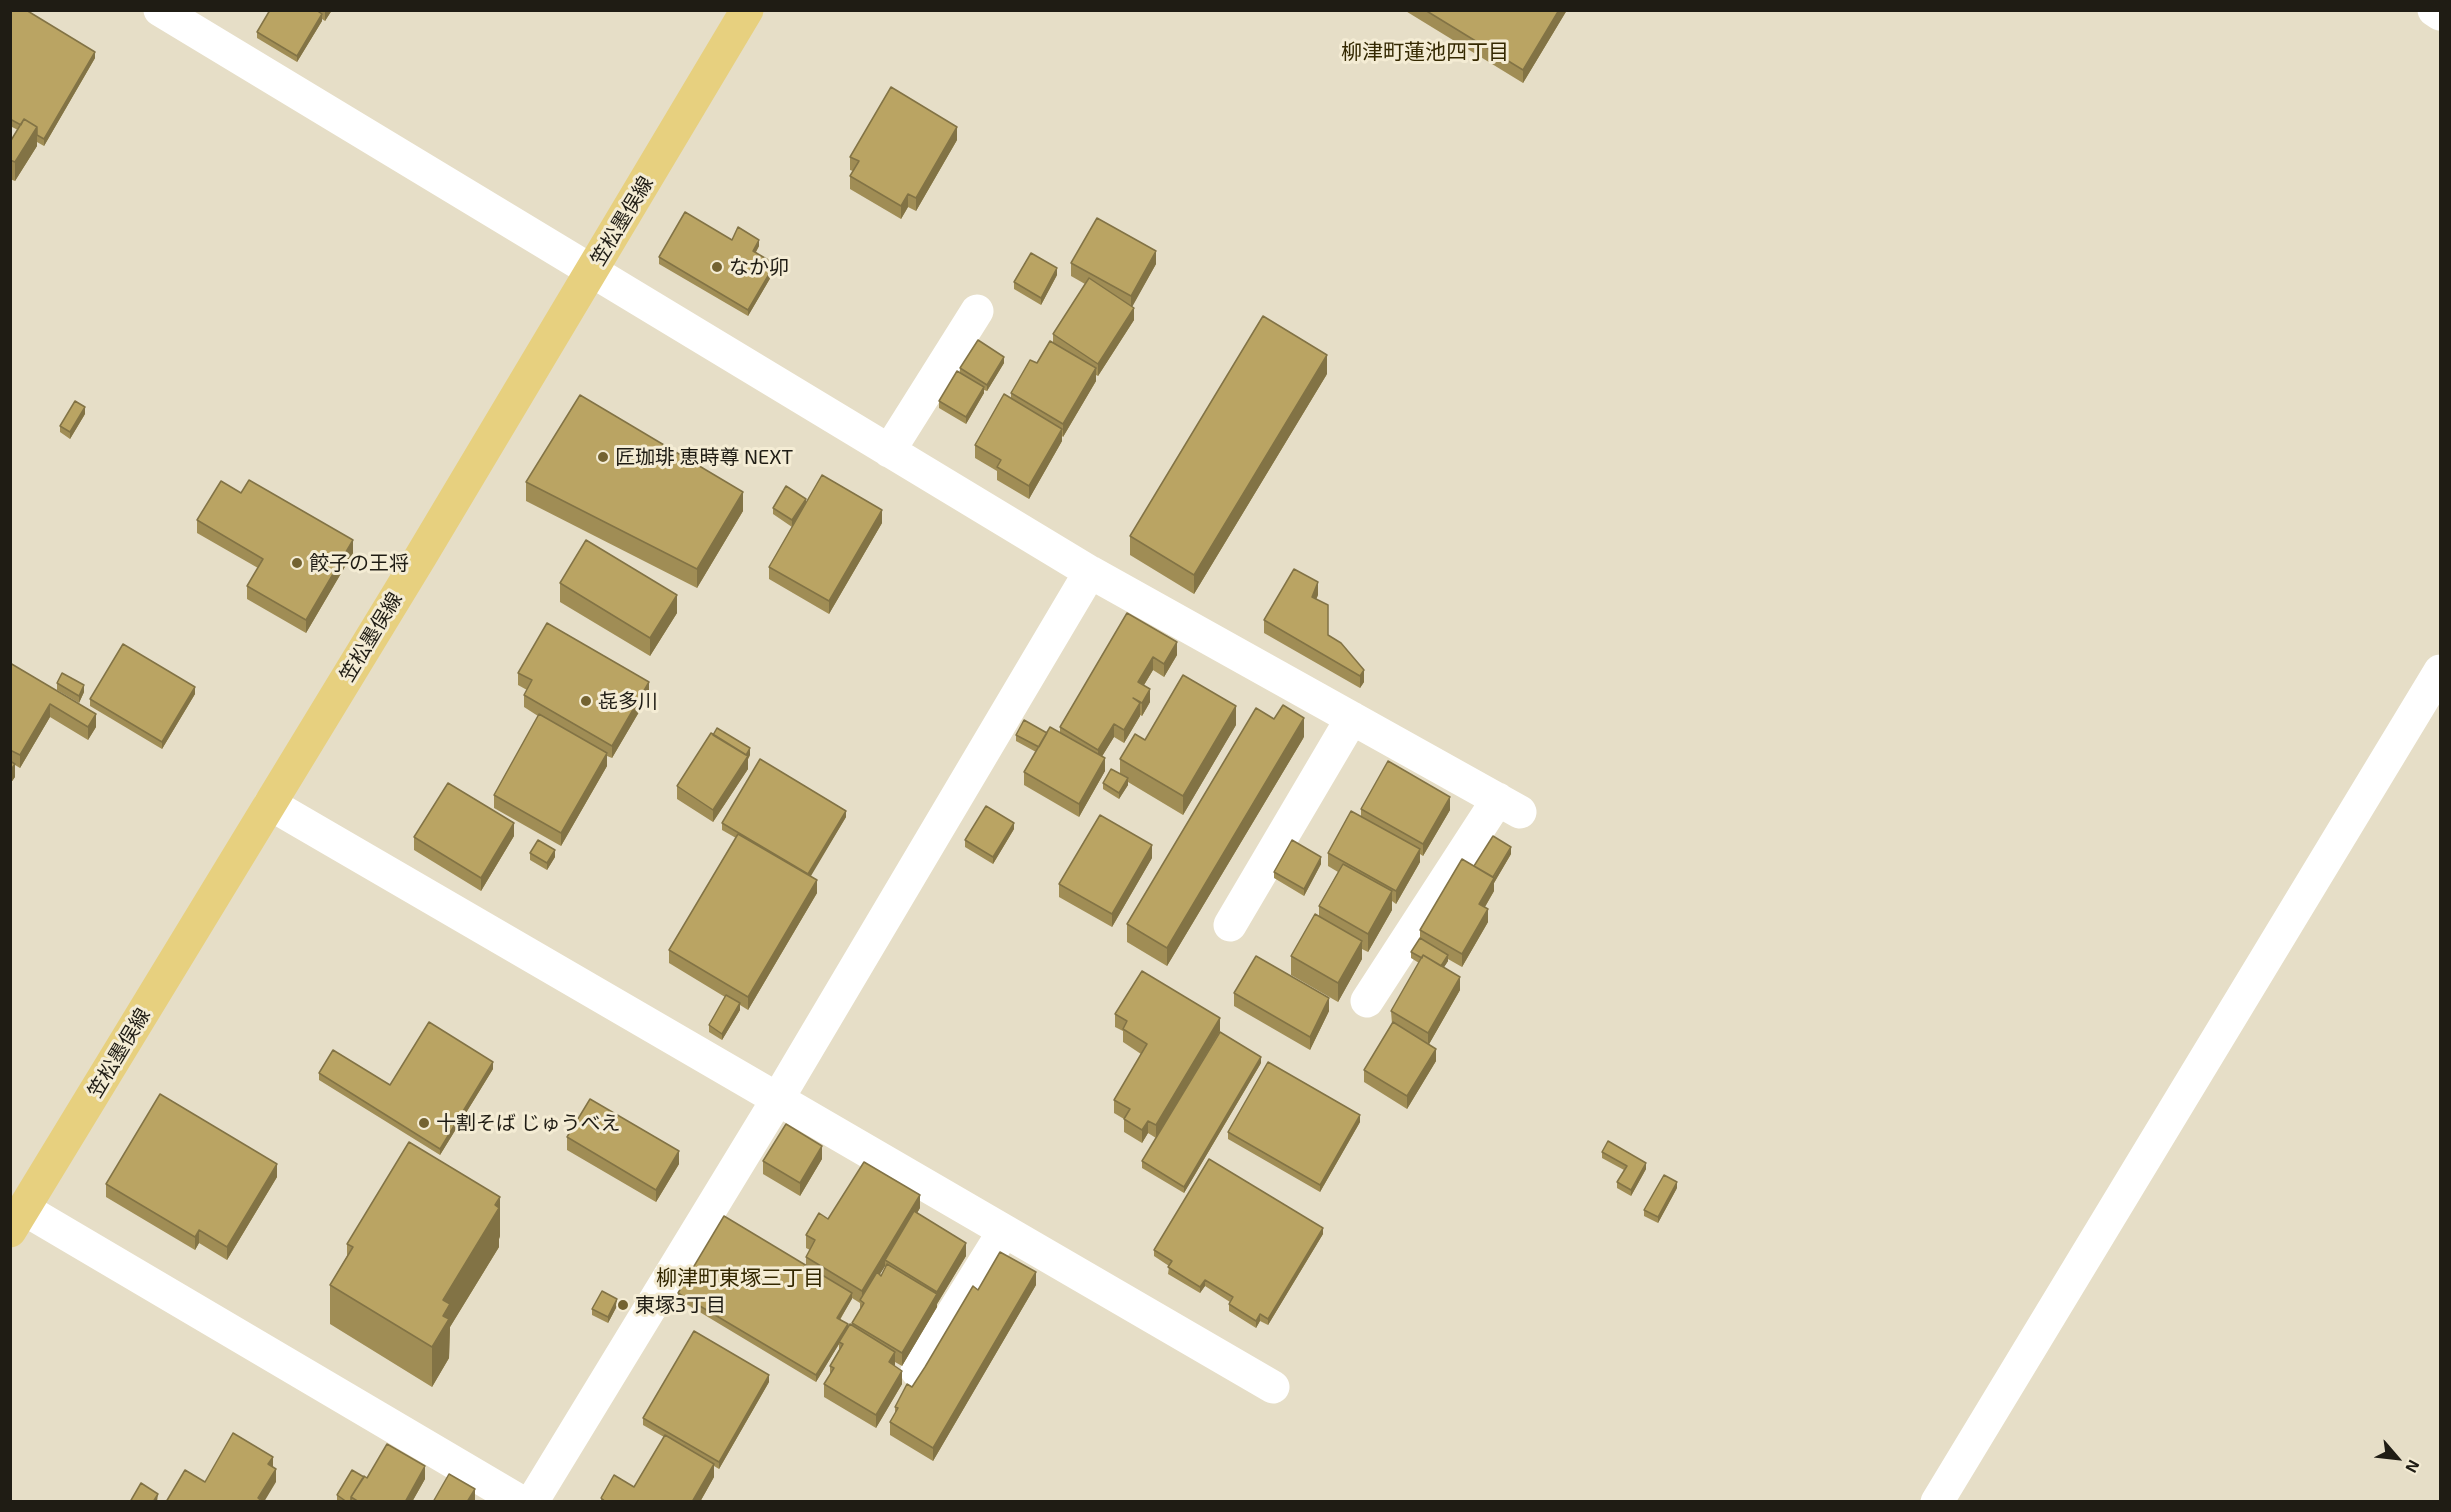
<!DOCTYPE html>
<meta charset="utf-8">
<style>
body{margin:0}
#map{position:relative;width:2451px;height:1512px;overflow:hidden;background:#e6dec7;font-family:"Exo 2",sans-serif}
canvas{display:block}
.frame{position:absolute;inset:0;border:12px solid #1f1c14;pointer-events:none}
.north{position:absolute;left:2367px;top:1428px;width:60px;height:60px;-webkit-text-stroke:4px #f4ecd4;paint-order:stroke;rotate:118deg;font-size:16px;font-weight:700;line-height:24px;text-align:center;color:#1f1c14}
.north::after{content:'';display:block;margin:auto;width:21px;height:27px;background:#1f1c14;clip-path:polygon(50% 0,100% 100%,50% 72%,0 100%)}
</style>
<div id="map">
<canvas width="2451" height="1512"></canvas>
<div class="frame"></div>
<div class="north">N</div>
</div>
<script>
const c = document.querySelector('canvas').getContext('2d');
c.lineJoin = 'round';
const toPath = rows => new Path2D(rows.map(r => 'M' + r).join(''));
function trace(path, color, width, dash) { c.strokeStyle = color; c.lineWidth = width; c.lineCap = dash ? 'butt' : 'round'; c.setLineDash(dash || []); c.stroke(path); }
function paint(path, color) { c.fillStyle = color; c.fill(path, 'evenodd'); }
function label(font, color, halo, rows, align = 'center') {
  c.font = font + ' "Exo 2","Noto Sans JP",sans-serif'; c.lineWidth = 6; c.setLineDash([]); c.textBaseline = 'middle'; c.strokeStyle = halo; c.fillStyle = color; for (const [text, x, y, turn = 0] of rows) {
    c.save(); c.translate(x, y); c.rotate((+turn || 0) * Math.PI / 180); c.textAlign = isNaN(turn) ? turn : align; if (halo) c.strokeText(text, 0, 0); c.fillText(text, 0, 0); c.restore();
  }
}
trace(toPath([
 [160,10,1090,572,1520,812],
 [2434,10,2440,14],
 [889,451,977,311],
 [270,804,1273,1387],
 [1230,925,1352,718],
 [1367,1001,1498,799],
 [24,1209,521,1502],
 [917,1371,1004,1231],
 [532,1502,777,1100,1090,572],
 [1937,1502,2440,671]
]), '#fff', 33);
trace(toPath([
 [10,1231,421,556,747,10]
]), '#e7d07f', 33);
paint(toPath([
 [10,10,95,58,44,146,37,142,37,146,15,181,10,179,10,142,18,130,10,126],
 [270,10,332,10,325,21,322,19,322,21,297,62,257,38,257,32],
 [1404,10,1567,10,1523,83],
 [957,140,916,211,908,207,901,219,850,189,850,176,853,171,850,170,850,157],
 [732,240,759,246,756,252,775,270,748,316,659,264,659,257],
 [1071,263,1156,264,1132,306,1134,320,1098,376,1096,375,1096,381,1063,437,1062,436,1062,441,1029,499,997,480,997,471,975,458,975,445,1011,398,1011,393,1037,363,1053,342,1053,334,1085,284,1071,276],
 [1057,275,1041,305,1014,289,1014,282],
 [1004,363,987,391,984,390,984,393,966,424,939,408,939,401,960,373,960,368],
 [1327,374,1194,594,1130,555,1130,536],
 [85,414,70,439,60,432,60,426],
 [526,482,743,511,697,588,526,501],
 [241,493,353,553,306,633,247,599,247,586,258,568,197,533,197,520],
 [806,503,882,523,829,614,769,579,769,567,792,527,773,514,773,508],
 [560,583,677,613,650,656,560,602],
 [1318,595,1316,599,1328,635,1364,670,1364,682,1360,688,1264,633,1264,620],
 [1127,613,1177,655,1164,677,1153,670,1144,685,1150,702,1142,716,1140,715,1140,716,1124,743,1114,737,1102,756,1105,771,1079,817,1024,785,1024,772,1036,752,1016,741,1016,735,1060,732,1060,727],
 [10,663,96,727,88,740,50,717,20,768,15,765,15,777,10,784],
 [518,673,649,695,612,758,607,756,607,766,561,846,494,808,494,795,538,716,524,707,524,695,527,690,518,685],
 [57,683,84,692,79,703,57,690],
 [195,694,162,749,90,706,90,699],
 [1236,725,1183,815,1128,782,1128,785,1119,799,1103,789,1103,783,1120,774,1120,759,1145,740],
 [1304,737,1167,966,1127,942,1127,924],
 [750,755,748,759,748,769,713,822,677,799,677,786],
 [1361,809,1450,810,1423,856,1420,854,1420,862,1396,904,1392,901,1392,910,1368,952,1362,949,1362,959,1338,1002,1291,975,1291,956,1319,915,1319,906,1338,872,1328,866,1328,853,1361,817],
 [846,817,810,876,817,893,748,1010,740,1005,740,1010,722,1040,709,1032,709,1025,725,997,669,963,669,950,736,838,722,830,722,823],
 [1014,829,993,864,965,847,965,840],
 [514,836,481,891,414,850,414,837],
 [530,853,555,857,547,870,530,860],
 [1511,854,1494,883,1494,891,1485,907,1488,922,1462,967,1448,959,1448,961,1444,967,1460,990,1429,1044,1436,1061,1407,1109,1364,1082,1364,1070,1392,1024,1391,1011,1419,963,1411,958,1411,952,1420,938,1420,930,1474,866],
 [1152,858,1112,927,1059,897,1059,884],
 [1321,864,1304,896,1274,878,1274,872],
 [1234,993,1329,1011,1310,1050,1234,1006],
 [1115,1014,1220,1031,1156,1138,1148,1133,1142,1143,1124,1132,1124,1119,1114,1113,1114,1100,1141,1054,1123,1042,1123,1031,1115,1027],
 [1261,1063,1184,1193,1142,1168,1142,1161],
 [493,1069,440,1155,319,1080,319,1073,390,1085],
 [1360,1122,1320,1192,1228,1139,1228,1132],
 [567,1137,679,1164,656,1202,567,1150],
 [1602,1152,1646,1169,1631,1196,1617,1188,1617,1182,1624,1170,1602,1158],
 [822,1159,800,1196,763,1174,763,1161],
 [277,1177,227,1260,199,1243,195,1250,106,1197,106,1184],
 [1677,1188,1658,1223,1644,1216,1644,1210],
 [920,1208,917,1213,966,1256,937,1304,937,1307,902,1366,895,1362,895,1366,902,1384,876,1428,824,1397,824,1384,830,1375,830,1366,839,1350,839,1344,816,1382,678,1299,678,1293,806,1265,806,1257,810,1250,806,1248,806,1235,828,1219],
 [885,1266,885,1269,881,1276,880,1274],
 [852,1298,860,1303,860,1309,852,1323,852,1325,848,1328,840,1320],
 [1323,1234,1268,1325,1260,1321,1256,1328,1229,1311,1229,1304,1230,1302,1205,1286,1200,1293,1168,1274,1169,1266,1154,1256,1154,1250],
 [500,1236,499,1239,499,1247,450,1327,449,1358,432,1387,330,1324,330,1285,347,1256,347,1244],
 [1036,1285,933,1461,890,1435,890,1422,895,1414,895,1407,912,1387,978,1290],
 [617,1306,608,1323,592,1315,592,1309],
 [769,1382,719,1469,714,1466,714,1477,700,1502,601,1502,601,1498,634,1487,664,1437,643,1425,643,1418],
 [364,1477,367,1478,425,1479,412,1502,337,1502,337,1495]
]), '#a08d55');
paint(toPath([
 [325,10,332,10,325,21],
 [1559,10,1567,10,1523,83,1523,70],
 [322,14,322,21,297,62,297,56],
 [95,52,95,58,44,146,44,139],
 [37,127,37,146,15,181,15,162],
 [957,127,957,140,916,211,916,198],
 [908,194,908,207,901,219,901,206],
 [759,240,759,246,753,257,753,251],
 [1156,251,1156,264,1131,309,1131,296],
 [775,264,775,270,748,316,748,310],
 [1057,268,1057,275,1041,305,1041,298],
 [1134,308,1134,320,1098,376,1098,364],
 [1327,355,1327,374,1194,594,1194,575],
 [1004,357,1004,363,987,391,987,385],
 [1096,368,1096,381,1063,437,1063,424],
 [984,387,984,393,966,424,966,417],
 [85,407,85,414,70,439,70,432],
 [1062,429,1062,441,1029,499,1029,486],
 [743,492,743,511,697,588,697,569],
 [806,499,806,506,792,527,792,520],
 [882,510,882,523,829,614,829,601],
 [353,540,353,553,306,633,306,620],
 [1318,582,1318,595,1312,609,1312,597],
 [677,595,677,613,650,656,650,638],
 [1177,642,1177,655,1164,677,1164,664],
 [1153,657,1153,670,1138,695,1138,682],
 [1364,670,1364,682,1360,688,1360,676],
 [649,682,649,695,612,758,612,746],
 [84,685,84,692,79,703,79,696],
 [195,687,195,694,162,749,162,742],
 [1150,689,1150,702,1142,716,1142,703],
 [1140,703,1140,716,1124,743,1124,730],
 [50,704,50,717,20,768,20,755],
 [1236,706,1236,725,1183,815,1183,796],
 [96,714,96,727,88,740,88,727],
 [1304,718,1304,737,1167,966,1167,948],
 [1114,724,1114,737,1098,763,1098,750],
 [750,748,750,755,748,759,748,769,713,822,713,810],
 [607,753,607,766,561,846,561,833],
 [1105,758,1105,771,1079,817,1079,804],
 [15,764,15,777,10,784,10,771],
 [1128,778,1128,785,1119,799,1119,793],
 [1450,797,1450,810,1423,856,1423,844],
 [846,811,846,817,808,881,808,874],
 [514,823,514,836,481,891,481,878],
 [1014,823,1014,829,993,864,993,857],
 [1152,845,1152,858,1112,927,1112,914],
 [1511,847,1511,854,1494,883,1494,891,1479,917,1479,904],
 [1420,849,1420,862,1396,904,1396,891],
 [555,850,555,857,547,870,547,863],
 [1321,857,1321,864,1304,896,1304,889],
 [817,880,817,893,748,1010,748,997],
 [1392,891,1392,910,1368,952,1368,934],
 [1488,909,1488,922,1462,967,1462,954],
 [1362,941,1362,959,1338,1002,1338,983],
 [1448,955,1448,961,1439,975,1439,969],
 [1460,977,1460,990,1428,1046,1428,1033],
 [1329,998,1329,1011,1310,1050,1310,1037],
 [740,1003,740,1010,722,1040,722,1034],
 [1220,1018,1220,1031,1156,1138,1156,1125],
 [1436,1049,1436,1061,1407,1109,1407,1096],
 [1261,1057,1261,1063,1184,1193,1184,1187],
 [493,1062,493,1069,440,1155,440,1149],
 [1360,1115,1360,1122,1320,1192,1320,1185],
 [1148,1121,1148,1133,1142,1143,1142,1130],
 [822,1146,822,1159,800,1196,800,1183],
 [679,1151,679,1164,656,1202,656,1190],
 [1646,1163,1646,1169,1631,1196,1631,1190],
 [277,1164,277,1177,227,1260,227,1247],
 [1677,1182,1677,1188,1658,1223,1658,1217],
 [920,1195,920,1208,888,1261,885,1260,885,1266,863,1302,862,1301,862,1291],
 [500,1197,500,1236,499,1239,499,1247,450,1327,449,1358,432,1387,432,1347,443,1300],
 [1323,1228,1323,1234,1268,1325,1268,1319],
 [199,1230,199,1243,195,1250,195,1237],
 [966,1243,966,1256,937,1304,937,1307,902,1366,902,1353,937,1295,937,1292],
 [1036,1272,1036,1285,933,1461,933,1448],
 [1205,1280,1205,1286,1200,1293,1200,1287],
 [852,1293,852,1299,837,1324,837,1318],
 [617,1299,617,1306,608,1323,608,1317],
 [1260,1314,1260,1321,1256,1328,1256,1321],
 [848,1324,848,1331,839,1342,839,1344,816,1382,816,1375],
 [895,1352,895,1365,889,1375,889,1362],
 [902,1371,902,1384,876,1428,876,1415],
 [769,1375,769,1382,719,1469,719,1462],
 [273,1457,273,1470,268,1464],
 [714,1464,714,1477,700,1502,692,1502],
 [425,1466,425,1479,412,1502,405,1502],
 [276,1469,276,1482,264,1502,258,1498],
 [475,1489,475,1502,467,1502],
 [158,1494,157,1502,153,1502]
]), '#827345');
const building = toPath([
 [10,10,26,10,95,52,44,139,37,135,37,127,24,119,21,125,10,119,10,10],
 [270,10,316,10,322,14,297,56,257,32,270,10],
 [1425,10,1559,10,1523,70,1425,10],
 [891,87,957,127,916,198,908,194,901,206,850,176,859,161,850,157,891,87],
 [24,119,37,127,15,162,10,160,10,142,24,119],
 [685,212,732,240,738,227,759,240,753,251,775,264,748,310,659,257,685,212],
 [1097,218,1156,251,1131,296,1071,263,1097,218],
 [1031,253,1057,268,1041,298,1014,282,1031,253],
 [1089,278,1134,308,1098,364,1053,334,1089,278],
 [1263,316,1327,355,1194,575,1130,536,1263,316],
 [978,340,1004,357,987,385,960,368,978,340],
 [1050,341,1096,368,1063,424,1011,393,1030,360,1037,363,1050,341],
 [957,371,984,387,966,417,939,401,957,371],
 [1004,394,1062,429,1029,486,997,467,1001,460,975,445,1004,394],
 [580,395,743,492,697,569,526,482,580,395],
 [75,401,85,407,70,432,60,426,75,401],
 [822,475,882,510,829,601,769,567,822,475],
 [249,480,353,540,306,620,247,586,263,559,197,520,221,481,241,493,249,480],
 [786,486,806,499,792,520,773,508,786,486],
 [586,540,677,595,650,638,560,583,586,540],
 [1294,569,1318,582,1312,597,1328,605,1328,635,1341,643,1364,670,1360,676,1264,620,1294,569],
 [1127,613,1177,642,1164,664,1153,657,1138,682,1150,689,1142,703,1133,698,1140,703,1124,730,1114,724,1098,750,1060,727,1127,613],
 [547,623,649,682,612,746,524,695,532,680,518,673,547,623],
 [123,644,195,687,162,742,90,699,123,644],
 [10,663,96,714,88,727,50,704,20,755,10,750,10,663],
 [62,673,84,685,79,696,57,683,62,673],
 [1183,675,1236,706,1183,796,1120,759,1135,734,1145,740,1183,675],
 [1283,705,1304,718,1167,948,1127,924,1256,708,1274,719,1283,705],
 [539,714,607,753,561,833,494,795,539,714],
 [1024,720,1047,733,1039,747,1016,735,1024,720],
 [1050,727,1105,758,1079,804,1024,772,1050,727],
 [717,728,750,748,746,755,713,735,717,728],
 [711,733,748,756,713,810,677,786,711,733],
 [760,759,846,811,808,874,722,823,760,759],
 [10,761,15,764,10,771,10,761],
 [1388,761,1450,797,1423,844,1361,809,1388,761],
 [1111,769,1128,778,1119,793,1103,783,1111,769],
 [448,783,514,823,481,878,414,837,448,783],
 [986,806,1014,823,993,857,965,840,986,806],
 [1351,811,1420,849,1396,891,1328,853,1351,811],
 [1100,815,1152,845,1112,914,1059,884,1100,815],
 [738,834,817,880,748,997,669,950,738,834],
 [1493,836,1511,847,1493,877,1474,866,1493,836],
 [538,840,555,850,547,863,530,853,538,840],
 [1292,840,1321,857,1304,889,1274,872,1292,840],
 [1462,859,1494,878,1479,904,1488,909,1462,954,1420,930,1462,859],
 [1343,864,1392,891,1368,934,1319,906,1343,864],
 [1315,914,1362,941,1338,983,1291,956,1315,914],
 [1420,938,1448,955,1441,966,1423,955,1422,958,1411,952,1420,938],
 [1423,955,1460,977,1428,1033,1391,1011,1423,955],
 [1256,956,1329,998,1310,1037,1234,993,1256,956],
 [1142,971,1220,1018,1156,1125,1148,1121,1142,1130,1124,1119,1130,1109,1114,1100,1147,1044,1123,1029,1127,1021,1115,1014,1142,971],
 [726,995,740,1003,722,1034,709,1025,726,995],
 [429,1022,493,1062,440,1149,319,1073,333,1050,390,1085,429,1022],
 [1393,1022,1436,1049,1407,1096,1364,1070,1393,1022],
 [1220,1032,1261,1057,1184,1187,1142,1161,1220,1032],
 [1268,1062,1360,1115,1320,1185,1228,1132,1268,1062],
 [160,1094,277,1164,227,1247,199,1230,195,1237,106,1184,160,1094],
 [590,1099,679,1151,656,1190,567,1137,590,1099],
 [786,1124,822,1146,800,1183,763,1161,786,1124],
 [1608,1141,1646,1163,1631,1190,1617,1182,1627,1166,1602,1152,1608,1141],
 [409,1142,500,1197,495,1205,499,1208,443,1300,450,1304,443,1316,449,1319,432,1347,330,1285,353,1247,347,1244,409,1142],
 [1209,1159,1323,1228,1268,1319,1260,1314,1256,1321,1229,1304,1233,1297,1205,1280,1200,1287,1168,1267,1172,1261,1154,1250,1209,1159],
 [864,1162,920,1195,862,1291,806,1257,815,1240,806,1235,819,1213,828,1219,864,1162],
 [1664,1175,1677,1182,1658,1217,1644,1210,1664,1175],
 [914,1211,966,1243,937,1292,885,1260,914,1211],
 [724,1216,852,1293,837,1318,848,1324,816,1375,678,1293,724,1216],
 [1000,1252,1036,1272,933,1448,890,1422,898,1408,895,1407,907,1384,912,1387,925,1367,973,1286,978,1290,1000,1252],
 [887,1264,937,1294,902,1353,852,1323,864,1303,860,1300,877,1272,881,1276,887,1264],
 [602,1291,617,1299,608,1317,592,1309,602,1291],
 [850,1324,895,1352,889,1362,902,1371,876,1415,824,1384,834,1368,830,1366,843,1344,839,1342,850,1324],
 [694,1331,769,1375,719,1462,643,1418,694,1331],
 [233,1433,273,1457,268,1464,276,1469,258,1498,263,1502,166,1502,185,1470,205,1482,233,1433],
 [665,1435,714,1464,692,1502,606,1502,601,1498,614,1475,634,1487,665,1435],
 [387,1444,425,1466,405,1502,359,1502,351,1497,364,1476,367,1478,387,1444],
 [352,1470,364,1477,351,1497,351,1502,347,1502,337,1495,352,1470],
 [449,1474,475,1489,467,1502,433,1502,449,1474],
 [141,1483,158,1494,153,1502,130,1502,141,1483]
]);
paint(building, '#baa463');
trace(building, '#827345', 1.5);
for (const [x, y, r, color] of [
 [717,267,6,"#746331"],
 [603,457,6,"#746331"],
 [297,563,6,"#746331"],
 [586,701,6,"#746331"],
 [424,1123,6,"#746331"],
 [623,1305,6,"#746331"]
]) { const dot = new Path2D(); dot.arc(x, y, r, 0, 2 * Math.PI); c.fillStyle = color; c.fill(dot); trace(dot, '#f4ecd4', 2); }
label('20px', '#1f1c14', '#f4ecd4', [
 ["笠松墨俣線",622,221,-59],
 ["笠松墨俣線",371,637,-59],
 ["笠松墨俣線",119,1053,-59]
]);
label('20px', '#1f1c14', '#f4ecd4', [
 ["なか卯",729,267],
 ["匠珈琲 恵時尊 NEXT",615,457],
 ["餃子の王将",309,563],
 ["㐂多川",598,701],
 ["十割そば じゅうべえ",436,1123],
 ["東塚3丁目",635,1305]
], 'left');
label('21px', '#342800', '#f4ecd4', [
 ["柳津町蓮池四丁目",1425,52],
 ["柳津町東塚三丁目",740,1278]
]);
</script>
